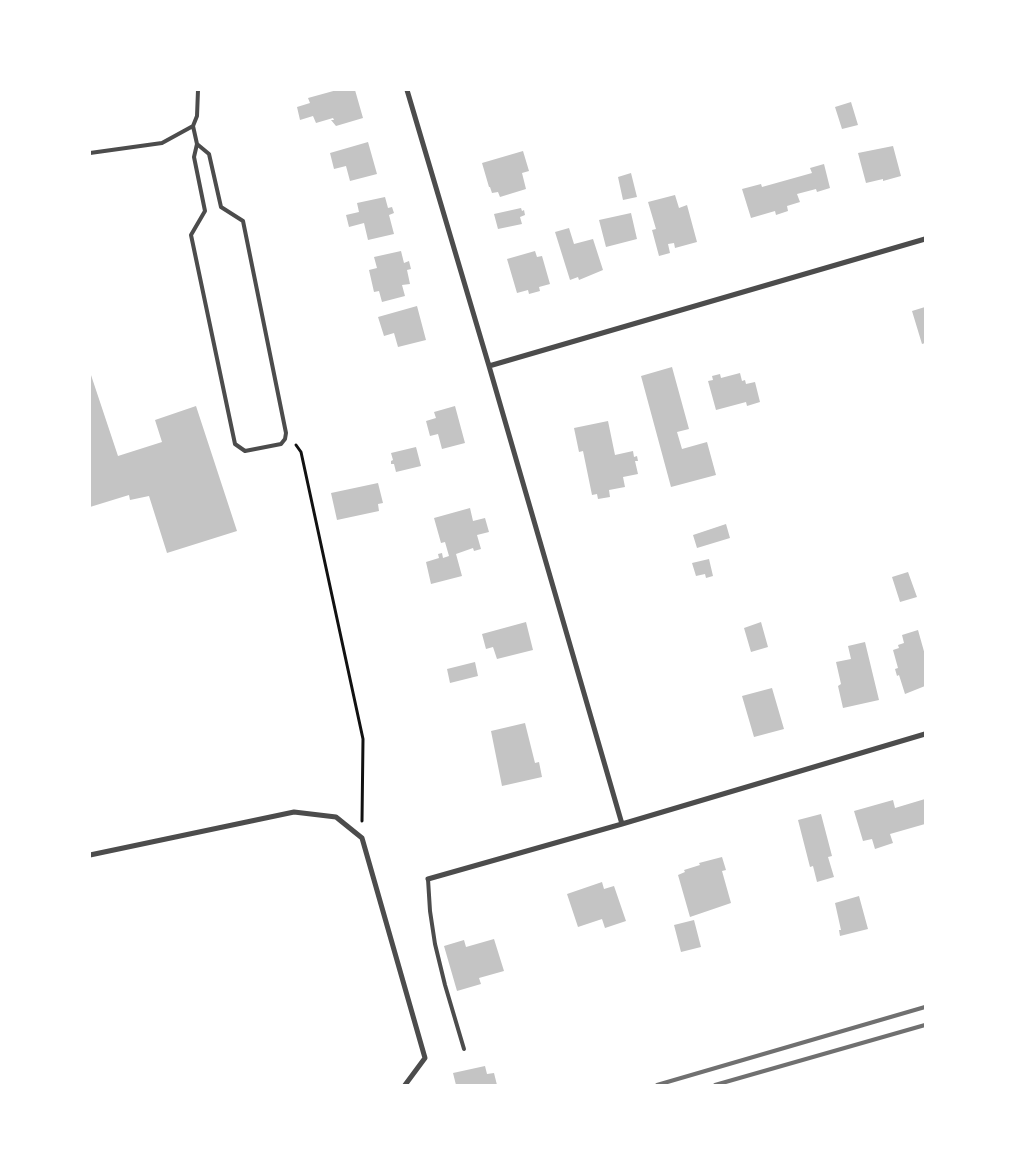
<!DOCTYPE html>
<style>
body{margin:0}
#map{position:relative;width:1015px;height:1175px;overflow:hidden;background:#fff;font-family:"Roboto Condensed",sans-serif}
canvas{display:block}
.frame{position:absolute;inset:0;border:91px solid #fff;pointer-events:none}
</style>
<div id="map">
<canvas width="1015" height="1175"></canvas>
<div class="frame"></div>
</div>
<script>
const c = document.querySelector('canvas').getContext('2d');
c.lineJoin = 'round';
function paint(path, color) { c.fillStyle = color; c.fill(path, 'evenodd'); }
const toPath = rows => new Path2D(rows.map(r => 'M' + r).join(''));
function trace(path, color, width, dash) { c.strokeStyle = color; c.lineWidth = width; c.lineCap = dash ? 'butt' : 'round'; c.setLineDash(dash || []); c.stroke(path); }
paint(toPath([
 [337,90,355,90,363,118,336,126,331,120,334,120,333,118,316,123,313,116,300,120,297,107,310,103,308,98],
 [851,102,858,125,842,129,835,107],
 [368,142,377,174,350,181,346,166,334,169,330,153],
 [893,146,901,176,883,181,883,179,866,183,858,153],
 [523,151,529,171,522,173,526,189,500,197,498,192,492,193,490,187,489,187,482,163],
 [824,164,830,188,817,192,816,189,797,194,800,202,787,206,788,211,776,215,775,211,751,218,742,189,761,184,762,187,812,173,810,168],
 [631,173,637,197,623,200,618,177],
 [675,195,679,208,687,205,697,242,675,248,674,243,668,244,670,253,659,256,652,230,656,229,648,202],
 [385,197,388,208,392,207,394,213,389,215,394,234,368,240,364,223,349,227,346,215,359,212,357,203],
 [521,208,522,211,524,210,525,215,520,217,522,224,498,229,494,214],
 [631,213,637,239,606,247,599,220],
 [569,228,574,244,593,239,603,270,579,280,578,277,570,280,555,232],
 [401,251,404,263,409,261,411,269,407,270,410,284,402,285,405,296,382,302,379,291,374,292,369,270,377,268,374,257],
 [535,251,537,257,542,256,550,284,539,287,540,291,529,294,528,290,517,293,507,259],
 [417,306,426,340,398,347,394,333,384,336,378,317],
 [925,307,925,343,922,344,912,311],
 [672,367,689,429,677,432,682,449,707,442,716,475,671,487,641,376],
 [90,372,118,456,162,442,155,420,196,406,237,531,167,553,149,496,130,500,129,495,90,507],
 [740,373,742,381,745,380,746,384,755,382,760,402,747,406,746,402,716,410,708,381,713,380,712,376,720,374,721,378],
 [455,406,465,443,442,449,438,434,430,436,426,421,436,418,434,412],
 [608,421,615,455,633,451,634,457,637,456,638,461,635,461,638,474,623,477,625,487,609,490,610,497,598,499,597,494,592,495,583,451,579,452,574,428],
 [416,447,421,466,396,472,394,464,391,464,391,461,393,460,391,453],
 [378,483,383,503,378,504,379,511,337,520,331,493],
 [470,508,473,521,485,518,489,532,477,535,481,549,474,551,473,548,456,554,462,576,431,584,426,562,439,558,438,554,442,553,443,558,449,556,445,542,441,543,434,518],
 [726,524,730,538,697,548,693,535],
 [709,559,713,576,706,578,705,574,696,576,692,563],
 [908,572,917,597,900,602,892,577],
 [526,622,533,650,497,659,493,647,486,649,482,634],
 [761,622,768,647,751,652,744,628],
 [918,630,925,655,925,686,905,694,899,675,897,676,895,669,898,668,893,650,899,648,898,645,904,643,902,635],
 [865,642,879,700,843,708,838,686,841,684,836,662,851,659,848,646],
 [475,662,478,676,450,683,447,669],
 [772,688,784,729,754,737,742,696],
 [525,723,535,763,539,762,542,777,502,786,491,731],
 [925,799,925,824,890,834,893,843,875,849,872,839,863,841,854,811,893,800,895,808],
 [821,814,832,856,828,857,834,877,817,882,813,866,810,867,798,820],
 [722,857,726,870,722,871,731,903,690,917,678,875,685,872,684,870,700,865,699,863],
 [602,882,604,889,614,886,626,921,605,928,602,919,578,927,567,894],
 [859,896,868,929,840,936,839,930,841,930,835,903],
 [694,920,701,947,681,952,674,925],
 [494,939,504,971,479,978,481,984,457,991,444,946,464,940,466,947],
 [485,1066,487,1074,494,1073,497,1085,456,1085,453,1073]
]), '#c4c4c4');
trace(toPath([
 [296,445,301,452,363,739,362,821]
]), '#111', 3);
trace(toPath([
 [197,144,209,154,221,207,243,221,286,433,285,439,281,444,245,451,235,444,191,235,205,211,194,157,197,144,193,126,197,116,198,90],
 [90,153,162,143,193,126],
 [428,879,430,911,435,944,445,985,464,1049]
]), '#4c4c4c', 4);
trace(toPath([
 [407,90,489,366,622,824],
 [489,366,925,239],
 [90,855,294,812,336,817,362,838,425,1058,405,1085],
 [428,879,622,824,925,734]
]), '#4c4c4c', 5);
trace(toPath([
 [657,1085,925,1007],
 [715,1085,925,1025]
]), '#707070', 4);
</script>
